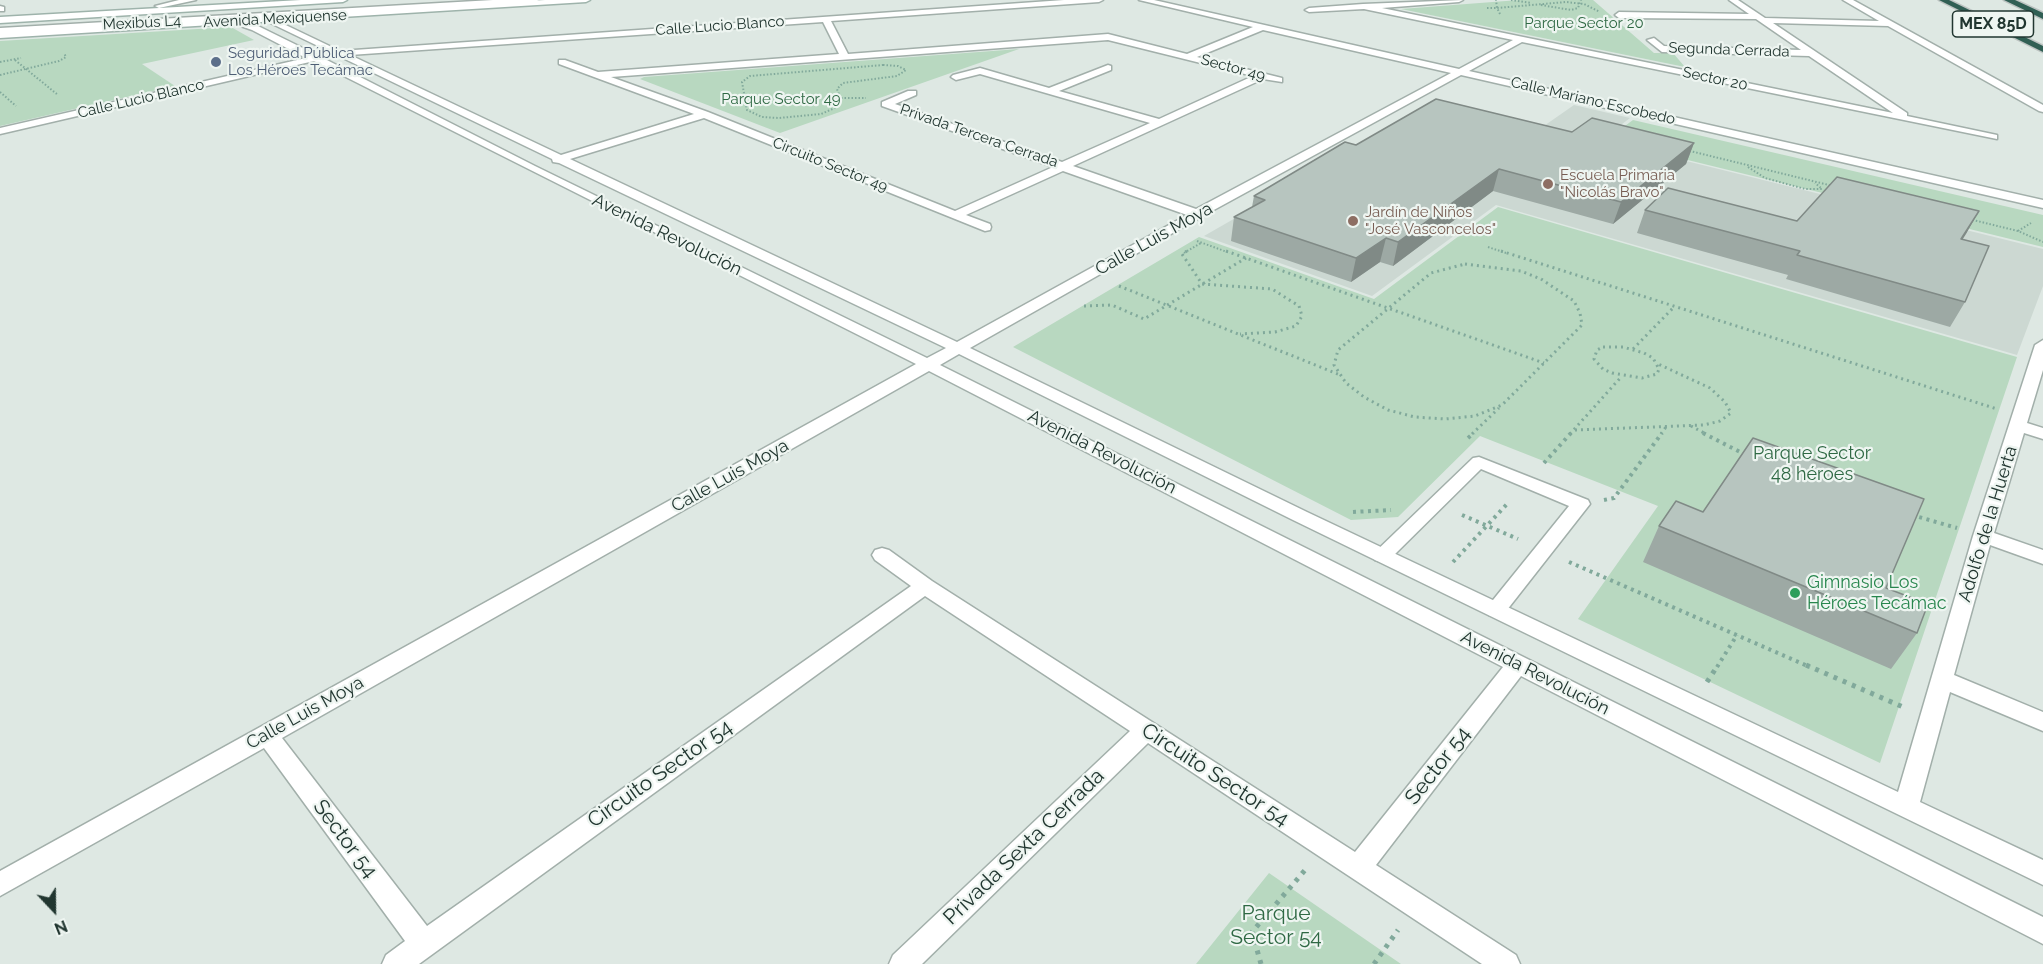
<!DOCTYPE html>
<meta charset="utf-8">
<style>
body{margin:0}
#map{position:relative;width:2043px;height:964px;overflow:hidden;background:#dee8e3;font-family:Raleway,sans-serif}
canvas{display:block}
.north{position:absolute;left:24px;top:880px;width:60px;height:60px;-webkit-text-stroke:4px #eef5f1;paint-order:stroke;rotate:158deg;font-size:16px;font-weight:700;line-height:24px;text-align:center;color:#213630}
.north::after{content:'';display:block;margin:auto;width:21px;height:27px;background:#213630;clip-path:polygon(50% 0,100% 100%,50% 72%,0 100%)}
</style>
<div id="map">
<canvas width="2043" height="964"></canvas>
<div class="north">N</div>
</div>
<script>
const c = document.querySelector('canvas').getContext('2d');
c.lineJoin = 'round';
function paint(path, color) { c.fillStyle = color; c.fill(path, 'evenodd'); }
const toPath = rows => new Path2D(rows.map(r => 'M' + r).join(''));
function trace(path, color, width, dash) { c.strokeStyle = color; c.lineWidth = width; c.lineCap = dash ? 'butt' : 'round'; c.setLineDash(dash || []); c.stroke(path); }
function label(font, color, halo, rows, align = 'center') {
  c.font = font + ' Raleway,sans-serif'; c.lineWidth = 4.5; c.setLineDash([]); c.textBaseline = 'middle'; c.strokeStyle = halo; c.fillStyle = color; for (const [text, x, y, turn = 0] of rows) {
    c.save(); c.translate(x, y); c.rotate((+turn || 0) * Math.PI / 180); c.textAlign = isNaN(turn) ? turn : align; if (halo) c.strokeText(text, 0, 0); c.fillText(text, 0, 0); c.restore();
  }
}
paint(toPath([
 [1438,102,1541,128,1574,105,1630,118,1601,140,2043,249,2043,286,2017,355,1496,205,1372,296,1204,236]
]), '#ccd8d2');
paint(toPath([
 [1519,0,1593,0,1654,53,1673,53,1685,67,1401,9],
 [231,27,254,40,142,64,175,86,0,126,0,41],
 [1019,49,780,133,640,79,644,77],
 [1633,120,2043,215,2043,247,1606,140],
 [1498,207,2017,357,1880,763,1578,619,1658,506,1480,436,1398,517,1351,520,1013,347,1199,237,1374,299],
 [1269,873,1401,964,1196,964]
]), '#b8d8c0');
const lane = toPath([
 [493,0,539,0,535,2,0,34,0,28,493,0],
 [1479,457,1588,500,1590,504,1503,615,1496,617,1489,615,1486,610,1489,605,1569,506,1481,469,1389,560,1382,562,1375,560,1372,555,1473,458,1479,457]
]);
const street = toPath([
 [179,0,196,0,159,8,155,6,179,0],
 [1064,0,1103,0,1099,2,831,21,848,54,1108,34,1187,54,1253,27,1139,0,1154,0,1459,69,1513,40,1364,9,1309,12,1305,10,1309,8,1363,4,1463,0,1459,2,1382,8,1893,113,1809,56,1662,52,1647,40,1654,38,1664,46,1801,50,1756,19,1619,18,1615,15,1619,12,1749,14,1729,0,1738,0,1765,18,1879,21,1843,0,1853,0,2043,105,2043,112,2039,111,1888,26,1773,23,1907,113,1907,116,1997,135,1997,139,1522,42,1469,71,2043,200,2043,208,1461,75,1201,217,970,348,1307,512,1898,792,1973,536,2035,345,2043,340,2043,370,2027,423,2043,428,2043,439,2024,433,1994,533,2043,550,2043,564,1990,545,1954,675,2043,712,2043,731,1950,692,1920,802,2043,860,2043,885,1293,520,959,354,940,365,2043,917,2043,944,1521,676,1376,865,1516,955,1520,964,1482,964,1148,743,922,964,889,964,893,955,1130,731,925,596,419,964,382,964,386,955,405,941,264,748,0,896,0,871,916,364,314,61,0,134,0,128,306,58,252,30,232,23,231,21,235,18,258,26,319,56,535,166,927,358,946,348,559,163,553,162,552,159,262,19,269,17,340,51,1064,0],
 [823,22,839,54,598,72,565,60,559,60,559,64,694,114,561,155,350,55,823,22],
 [1263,30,1451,73,1196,209,1073,166,1263,79,1282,82,1282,78,1197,57,1263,30],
 [1108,40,1253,76,1159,119,1059,91,1111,70,1111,66,1108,65,1049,88,980,68,953,75,951,77,956,80,980,74,1150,123,1062,162,895,104,916,95,916,91,908,91,882,102,882,106,1053,167,955,211,708,112,611,77,1108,40],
 [704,118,985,231,990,230,991,227,990,224,966,215,1063,171,1187,215,957,342,570,159,704,118],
 [929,371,1503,667,1355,852,932,581,889,550,882,548,875,550,872,555,875,560,911,586,427,926,282,738,929,371],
 [0,6,4,7,4,11,0,11,0,6]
]);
const secondary = toPath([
 [301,0,347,0,343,2,0,23,0,17,301,0],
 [545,0,590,0,586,2,0,38,0,32,545,0]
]);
const highway = toPath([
 [1939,0,1949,0,2043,46,2043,52,1939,0],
 [2004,0,2015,0,2043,13,2043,19,2004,0]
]);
trace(lane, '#a2afaa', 3);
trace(street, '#a2afaa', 3);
trace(secondary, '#9eb3ab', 3);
trace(highway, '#bcc3c1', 3);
trace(toPath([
 [1511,0,1531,3],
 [1541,5,1571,10,1578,8,1581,0],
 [1487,8,1497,8,1496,0],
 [1500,14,1497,8,1566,2,1584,4,1600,12],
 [15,60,58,95],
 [0,62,21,58],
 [883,65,898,66,906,70,897,76,843,83,837,89,841,100,837,107,821,114,779,118,762,117,747,110,742,82,750,76,883,65],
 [0,75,59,61,66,57,64,53],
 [0,92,16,106],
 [841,98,866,98],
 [1686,150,1833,186],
 [1748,167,1765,178,1805,189,1822,189,1815,183],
 [1969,219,2018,231,2043,242],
 [2018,231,2031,223],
 [1197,241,1230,253],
 [1488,247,1506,253],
 [1184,253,1201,243]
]), '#81a99b', 2, [1.5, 2]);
trace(toPath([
 [1187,251,1182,254,1202,284,1272,289,1299,306,1302,316,1296,326,1275,332,1240,334],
 [1226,251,1544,363],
 [1501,251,1997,409],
 [1465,264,1521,271,1541,279,1574,301,1580,313,1582,325,1502,405,1475,416,1445,419,1415,417,1388,410,1364,397,1346,383,1334,365,1338,350,1431,273,1465,264],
 [1119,286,1340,375],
 [1084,306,1112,305,1144,319,1246,258],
 [1603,347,1623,347,1644,353,1653,358,1659,369,1657,374,1642,378,1612,373,1603,369,1594,359,1597,350,1603,347],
 [1633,349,1673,308],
 [1691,426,1706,434],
 [1575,430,1704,425,1720,421,1731,413,1725,402,1710,388,1658,364],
 [1472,434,1499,408],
 [1570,434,1622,376],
 [1661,434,1666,427]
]), '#81a99b', 3, [2, 4]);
trace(toPath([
 [1703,433,1746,455],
 [1468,438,1474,433],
 [1544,463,1571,433],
 [1604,500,1614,498,1662,433],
 [1353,512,1391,510],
 [1462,515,1518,539],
 [1912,515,1957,528],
 [1453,562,1509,502],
 [1569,562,1810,667],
 [1717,667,1737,635]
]), '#81a99b', 4, [3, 4.5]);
trace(toPath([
 [1806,665,1903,707],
 [1707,682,1718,665],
 [1261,964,1252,932,1306,869],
 [1374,964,1398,930]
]), '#81a99b', 5, [4, 6]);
paint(lane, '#fff');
paint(street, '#fff');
paint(secondary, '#fff');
paint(highway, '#305f54');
paint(toPath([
 [1572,132,1694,143,1686,164,1613,224,1493,191,1393,266,1380,262,1351,282,1231,241,1234,217,1252,207,1254,196,1356,145],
 [1645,210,1797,221,1963,239,1965,302,1950,327,1786,279,1788,275,1637,233],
 [1659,526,1886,588,1917,633,1891,669,1643,562]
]), '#9da9a4');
paint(toPath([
 [1694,143,1686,164,1613,224,1621,202],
 [1499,169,1493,191,1393,266,1398,242],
 [1979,211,1966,234,1948,262,1961,239],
 [1386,238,1380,262,1351,282,1356,258]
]), '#808a86');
const building = toPath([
 [1436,99,1572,132,1592,118,1694,143,1621,202,1499,169,1398,242,1386,238,1356,258,1234,217,1265,200,1254,196,1345,142,1356,145,1436,99],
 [1837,177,1979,211,1961,239,1989,246,1965,302,1797,255,1800,251,1645,210,1668,188,1797,221,1837,177],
 [1753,438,1924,499,1886,588,1928,604,1917,633,1659,526,1676,501,1703,512,1753,438]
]);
paint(building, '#b7c5bf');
trace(building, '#808a86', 1.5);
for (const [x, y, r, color] of [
 [216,62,6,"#5c6f8a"],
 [1548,184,6,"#8d6e63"],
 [1353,221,6,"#8d6e63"],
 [1795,593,6,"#2e9e5b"]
]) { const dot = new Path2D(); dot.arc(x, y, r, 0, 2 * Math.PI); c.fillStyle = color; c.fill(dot); trace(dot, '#eef5f1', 2); }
label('15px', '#213630', '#eef5f1', [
 ["Avenida Mexiquense",275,19,-3],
 ["Mexibús L4",142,23,-3],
 ["Calle Lucio Blanco",720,26,-4],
 ["Segunda Cerrada",1729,50,2],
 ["Sector 49",1233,68,15],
 ["Sector 20",1715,79,12],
 ["Calle Lucio Blanco",141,99,-13],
 ["Calle Mariano Escobedo",1593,101,13],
 ["Privada Tercera Cerrada",979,136,19],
 ["Circuito Sector 49",830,165,22]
]);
label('15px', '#2f6944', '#eef5f1', [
 ["Parque Sector 20",1584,23],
 ["Parque Sector 49",781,99]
]);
label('15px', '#4e5e75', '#eef5f1', [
 ["Seguridad Pública",228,53],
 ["Los Héroes Tecámac",228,70]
], 'left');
label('15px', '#785e54', '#eef5f1', [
 ["Escuela Primaria",1560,175],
 ["\"Nicolás Bravo\"",1560,192],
 ["Jardín de Niños",1365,212],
 ["\"José Vasconcelos\"",1365,229]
], 'left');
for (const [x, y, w] of [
 [1993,24,81]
]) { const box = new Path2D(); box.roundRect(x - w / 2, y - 13, w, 26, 4.5); c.fillStyle = '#eef5f1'; c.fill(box); trace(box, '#213630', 1.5); }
label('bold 16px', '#213630', null, [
 ["MEX 85D",1993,24]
]);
label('18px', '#213630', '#eef5f1', [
 ["Avenida Revolución",667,235,26],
 ["Calle Luis Moya",1154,239,-29],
 ["Avenida Revolución",1102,452,27],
 ["Calle Luis Moya",730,476,-29],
 ["Adolfo de la Huerta",1988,524,-73],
 ["Avenida Revolución",1535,673,27],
 ["Calle Luis Moya",305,713,-29]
]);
label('18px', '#2f6944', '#eef5f1', [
 ["Parque Sector",1812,454],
 ["48 héroes",1812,475]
]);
label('18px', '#27864d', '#eef5f1', [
 ["Gimnasio Los",1807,583],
 ["Héroes Tecámac",1807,604]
], 'left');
label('21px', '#213630', '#eef5f1', [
 ["Sector 54",1438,766,-52],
 ["Circuito Sector 54",660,774,-35],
 ["Circuito Sector 54",1215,775,33],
 ["Sector 54",345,839,53],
 ["Privada Sexta Cerrada",1024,847,-44]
]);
label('21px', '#2f6944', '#eef5f1', [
 ["Parque",1276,914],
 ["Sector 54",1276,938]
]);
</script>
